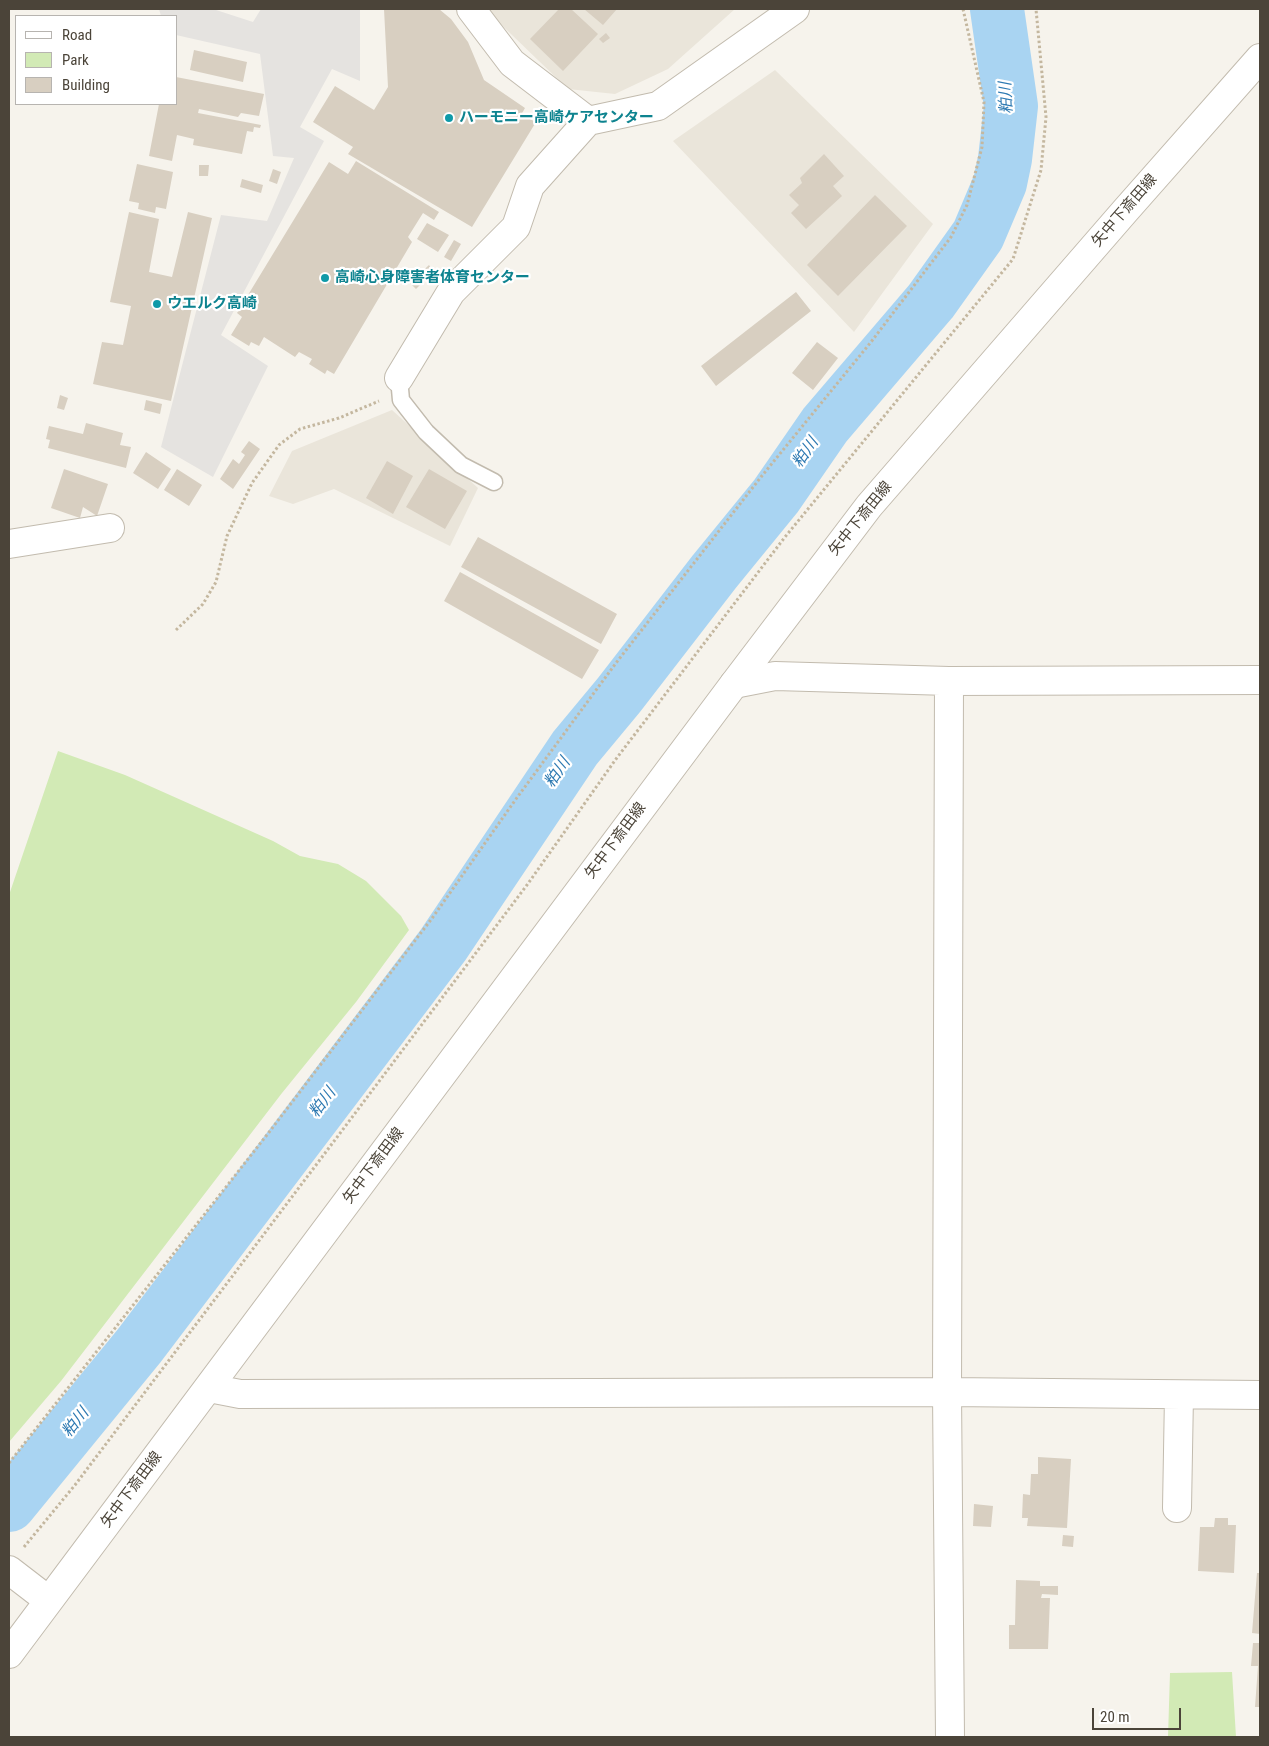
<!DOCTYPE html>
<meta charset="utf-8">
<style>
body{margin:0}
#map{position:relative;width:1269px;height:1746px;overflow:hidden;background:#f6f3ec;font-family:"Roboto Condensed",sans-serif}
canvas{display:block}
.frame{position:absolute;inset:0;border:10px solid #4b4439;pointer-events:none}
.legend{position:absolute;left:15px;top:15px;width:162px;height:90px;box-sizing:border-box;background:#fff;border:1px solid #b7b4b0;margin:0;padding:6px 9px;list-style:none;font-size:15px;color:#4b4439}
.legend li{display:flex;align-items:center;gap:10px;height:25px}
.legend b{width:25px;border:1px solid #b7b4b0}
.scale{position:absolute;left:1092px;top:1708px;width:89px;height:22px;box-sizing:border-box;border:2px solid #4b4439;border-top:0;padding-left:6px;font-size:15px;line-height:18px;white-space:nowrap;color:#4b4439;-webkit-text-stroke:4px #fff;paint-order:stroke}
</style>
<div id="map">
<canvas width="1269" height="1746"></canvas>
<div class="frame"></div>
<ul class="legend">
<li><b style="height:6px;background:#fff"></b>Road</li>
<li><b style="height:14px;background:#d2eab5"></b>Park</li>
<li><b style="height:14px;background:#d8cfc1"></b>Building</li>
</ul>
<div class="scale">20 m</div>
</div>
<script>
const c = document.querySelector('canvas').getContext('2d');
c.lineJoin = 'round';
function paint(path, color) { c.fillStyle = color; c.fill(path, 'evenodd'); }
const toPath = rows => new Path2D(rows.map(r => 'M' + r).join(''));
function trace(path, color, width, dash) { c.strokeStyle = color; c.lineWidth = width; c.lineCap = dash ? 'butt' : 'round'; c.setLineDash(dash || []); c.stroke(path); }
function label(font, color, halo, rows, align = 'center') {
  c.font = font + ' "Roboto Condensed","Noto Sans JP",sans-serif'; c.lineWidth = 4.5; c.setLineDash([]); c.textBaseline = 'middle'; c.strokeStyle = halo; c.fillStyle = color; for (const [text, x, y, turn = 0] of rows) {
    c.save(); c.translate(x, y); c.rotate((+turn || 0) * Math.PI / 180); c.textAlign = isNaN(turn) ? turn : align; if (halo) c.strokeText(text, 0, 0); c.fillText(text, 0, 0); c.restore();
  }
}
paint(toPath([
 [485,9,735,9,668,69,615,94,568,89],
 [775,70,933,224,854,332,673,141],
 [392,410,478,488,450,546,334,489,293,504,269,496,292,451]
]), '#eae5da');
paint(toPath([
 [58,751,125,775,273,841,300,856,338,864,366,881,401,916,409,930,356,1002,282,1093,61,1381,9,1442,9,895],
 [1232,1672,1236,1737,1168,1737,1170,1673]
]), '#d2eab5');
paint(toPath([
 [159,9,213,9,253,22,261,9,360,9,360,81,332,69,300,127,324,141,221,335,268,366,213,477,161,447,221,215,267,221,294,158,273,156,260,54,176,35,176,16,161,16]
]), '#e5e3e0');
trace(toPath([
 [9,1505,139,1346,443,945,575,748,619,695,714,572,776,496,825,425,931,301,978,235,1000,183,1005,159,1011,106,997,9]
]), '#a9d4f2', 54);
paint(toPath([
 [384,9,439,9,451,19,468,42,484,80,525,108,521,115,536,122,472,227,348,154,353,147,313,122,335,86,374,110,388,87],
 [559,9,571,9,598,34,563,71,530,39],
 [584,9,617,9,603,25],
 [606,33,610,38,603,43,599,39],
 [194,50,247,62,243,82,190,70],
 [176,77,264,94,259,116,241,113,238,117,199,109,198,113,261,125,260,128,254,127,253,132,247,131,242,154,193,145,194,139,177,135,172,161,149,156,159,104,176,104],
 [824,154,844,176,833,186,842,196,806,229,791,213,799,205,789,195,802,183,800,178],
 [356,161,439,212,434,220,423,213,408,237,412,242,334,374,327,370,325,374,309,364,312,359,299,352,295,357,264,337,259,346,251,342,249,346,231,335,242,317,237,313,329,162,348,174],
 [137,164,173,172,166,209,156,207,155,213,138,209,139,203,129,201],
 [199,165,209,165,208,176,199,176],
 [273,169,281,172,277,184,269,181],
 [242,179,263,185,261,193,240,187],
 [875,195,907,226,838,296,807,265],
 [129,212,159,219,149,272,172,277,188,212,212,218,171,401,93,384,102,342,123,345,131,306,110,302],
 [427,223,449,235,438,252,417,239],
 [454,240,461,244,451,261,444,257],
 [429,265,433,272,416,289,410,283],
 [796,292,811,311,716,386,701,366],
 [817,342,838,358,813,390,792,373],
 [60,395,68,398,64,410,57,408],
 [146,400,162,404,160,414,144,410],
 [86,423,123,433,120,445,131,447,126,468,48,448,50,440,46,439,49,426,83,434],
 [249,441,260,449,233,489,220,479,233,459,239,464,245,455,241,452],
 [146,452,171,469,158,489,133,473],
 [387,461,413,476,393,514,366,498],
 [64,469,108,484,97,516,83,507,80,518,51,508],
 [177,469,202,485,189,506,164,490],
 [429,469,467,491,445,529,406,507],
 [478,537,617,614,601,644,461,567],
 [460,572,599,650,582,679,444,601],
 [1038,1457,1071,1459,1067,1528,1027,1526,1028,1518,1022,1518,1023,1494,1030,1495,1031,1474,1038,1474],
 [974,1504,993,1506,991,1527,973,1526],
 [1215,1518,1228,1518,1228,1525,1236,1525,1234,1573,1198,1571,1200,1527,1214,1527],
 [1063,1535,1074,1536,1073,1547,1062,1546],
 [1257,1573,1260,1573,1260,1634,1252,1633],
 [1016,1580,1040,1581,1040,1586,1058,1586,1058,1595,1042,1594,1041,1598,1050,1598,1048,1649,1009,1649,1009,1625,1015,1625],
 [1253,1643,1260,1643,1260,1707,1255,1707,1258,1666,1251,1666]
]), '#d8cfc1');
const service = toPath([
 [399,378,401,400,426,432,461,465,494,482]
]);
const minor = toPath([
 [471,9,512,63,588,121,658,106,795,9],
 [399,378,451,292,516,227,530,186,588,121],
 [9,544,110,528],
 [949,681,947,1392,950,1737],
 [734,684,775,676,949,681,1260,680],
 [209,1388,240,1394,947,1392,1260,1395],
 [1177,1508,1179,1395],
 [9,1570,48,1600]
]);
const tertiary = toPath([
 [9,1654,734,684,869,506,1125,211,1260,58]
]);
trace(service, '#c2bbae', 19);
trace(minor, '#c2bbae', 30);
trace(tertiary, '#c2bbae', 30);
trace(toPath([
 [176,630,203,604,216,582,227,536,252,483,279,445,300,429,339,418,379,401],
 [9,1463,270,1131,433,917,516,799,616,663,761,477,871,342,951,237,967,205,982,147,984,102,963,9],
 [24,1547,75,1485,527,885,616,759,785,537,1013,259,1041,170,1046,117,1036,9]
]), '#c4b79f', 3, [2.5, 2.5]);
trace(service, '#fff', 16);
trace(minor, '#fff', 28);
trace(tertiary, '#fff', 28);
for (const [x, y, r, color] of [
 [449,118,5,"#0f9aa8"],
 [325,278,5,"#0f9aa8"],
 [157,304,5,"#0f9aa8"]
]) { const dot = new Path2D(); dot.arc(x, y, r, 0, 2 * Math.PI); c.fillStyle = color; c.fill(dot); trace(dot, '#fff', 2); }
label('bold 15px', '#0d838f', '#fff', [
 ["ハーモニー高崎ケアセンター",459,118],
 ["高崎心身障害者体育センター",335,278],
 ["ウエルク高崎",167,304]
], 'left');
label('15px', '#4b4439', '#fff', [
 ["矢中下斎田線",1125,211,-49],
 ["矢中下斎田線",861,519,-51],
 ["矢中下斎田線",616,841,-53],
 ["矢中下斎田線",374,1166,-53],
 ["矢中下斎田線",132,1490,-53]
]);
label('italic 16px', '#2e7ab2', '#fff', [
 ["粕川",1007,98,-93],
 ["粕川",806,453,-55],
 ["粕川",558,773,-56],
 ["粕川",323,1103,-53],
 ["粕川",76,1423,-51]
]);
</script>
